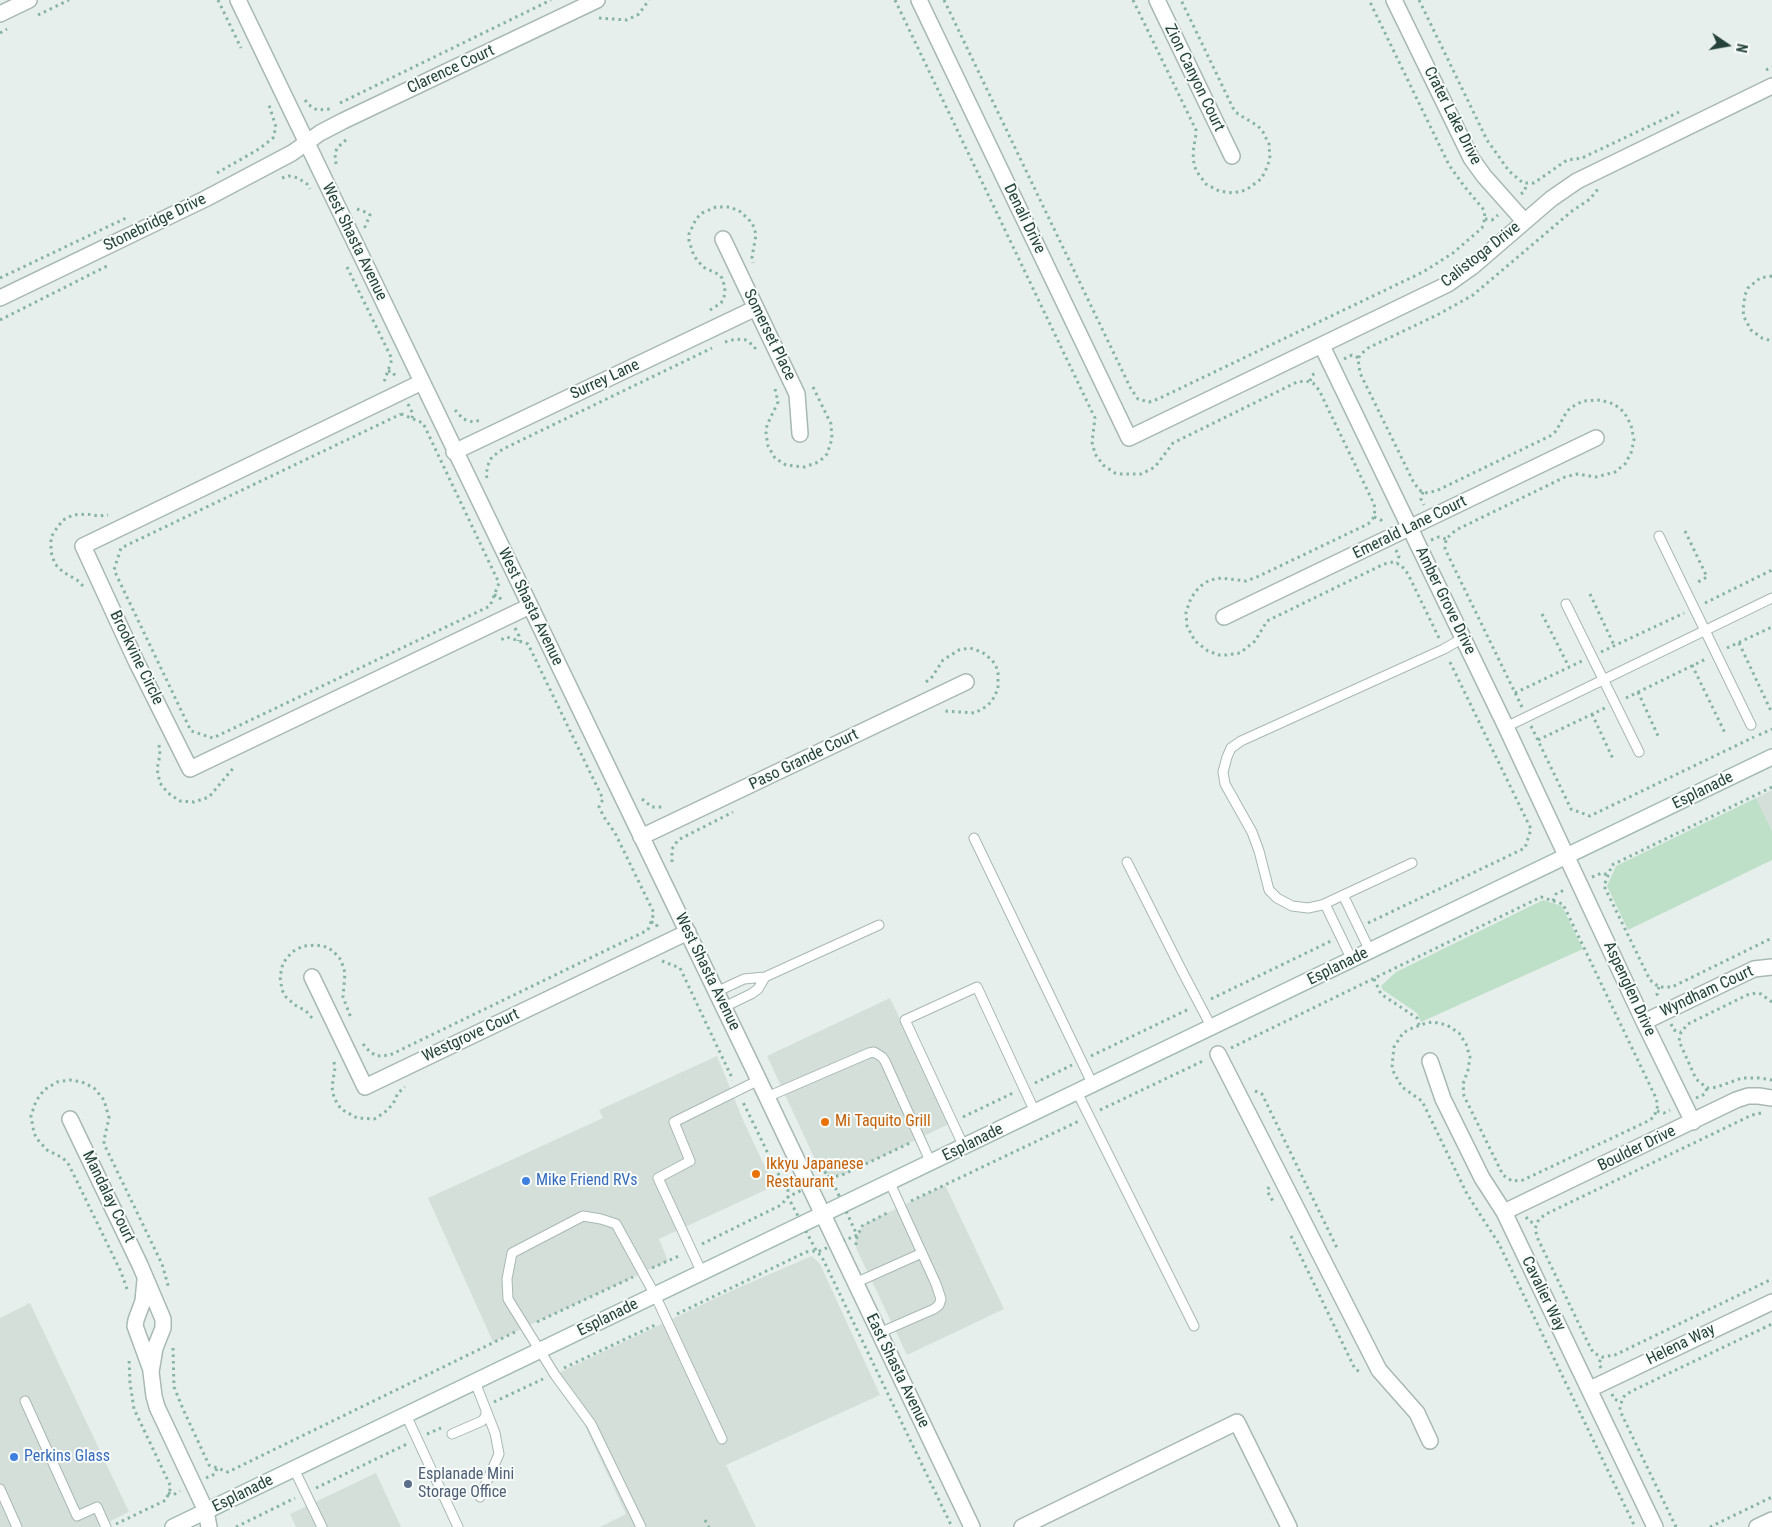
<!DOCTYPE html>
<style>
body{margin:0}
#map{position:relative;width:1772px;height:1527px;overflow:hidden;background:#e6efeb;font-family:"Roboto Condensed",sans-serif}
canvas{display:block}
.north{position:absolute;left:1702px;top:20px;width:50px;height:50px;-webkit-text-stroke:4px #f7fbf9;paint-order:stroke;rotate:102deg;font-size:14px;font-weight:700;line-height:20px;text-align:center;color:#24423a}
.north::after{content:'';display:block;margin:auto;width:18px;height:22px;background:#24423a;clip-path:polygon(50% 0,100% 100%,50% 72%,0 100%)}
</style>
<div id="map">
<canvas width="1772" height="1527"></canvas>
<div class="north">N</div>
</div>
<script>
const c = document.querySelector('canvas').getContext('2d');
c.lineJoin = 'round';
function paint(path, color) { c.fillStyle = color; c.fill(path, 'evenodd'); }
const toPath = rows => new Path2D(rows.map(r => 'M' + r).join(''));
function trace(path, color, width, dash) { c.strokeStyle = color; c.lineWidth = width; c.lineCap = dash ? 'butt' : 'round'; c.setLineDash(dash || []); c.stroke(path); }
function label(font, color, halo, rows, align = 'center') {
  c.font = font + ' "Roboto Condensed",sans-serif'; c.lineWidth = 4; c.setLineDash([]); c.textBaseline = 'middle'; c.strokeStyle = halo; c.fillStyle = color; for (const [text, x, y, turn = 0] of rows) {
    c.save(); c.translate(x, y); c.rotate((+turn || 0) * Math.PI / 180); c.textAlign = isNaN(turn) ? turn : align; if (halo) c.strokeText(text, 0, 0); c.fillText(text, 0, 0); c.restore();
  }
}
paint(toPath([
 [1772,790,1772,831,1756,798],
 [890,998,949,1124,845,1174,830,1176,819,1168,767,1056],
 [717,1056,743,1120,774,1186,659,1239,668,1261,493,1342,428,1198,603,1118,599,1110],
 [945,1185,1004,1309,907,1355,857,1250,855,1243,857,1235,862,1226,867,1223],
 [812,1256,820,1264,880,1395,726,1465,756,1527,600,1527,626,1514,584,1424,550,1377,733,1290],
 [30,1303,129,1512,98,1527,0,1527,0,1318],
 [376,1473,401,1527,296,1527,290,1514]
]), '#d4dfda');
paint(toPath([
 [1756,798,1772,831,1772,860,1628,930,1607,886,1616,866],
 [1543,900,1562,906,1583,949,1421,1022,1417,1013,1383,990,1381,986,1396,972]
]), '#bfe0c8');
const lane = toPath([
 [1659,536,1751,725],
 [1566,604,1639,752],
 [1506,727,1772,598],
 [974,838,1093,1085],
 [1127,862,1182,971,1212,1028],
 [1412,863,1322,905,1308,908,1292,906,1277,898,1269,890,1259,851,1252,832,1225,784,1223,772,1227,757,1231,748,1241,741,1444,649,1463,638],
 [1343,895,1370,951],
 [1325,904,1352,960],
 [765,977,879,925],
 [716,992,744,979,765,977,758,989,751,994,724,1007],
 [1077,1092,1194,1326],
 [767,1097,869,1053,874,1052,882,1057,885,1061,931,1163],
 [964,1147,905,1020,977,987,1035,1112],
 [702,1273,658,1178,690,1161,674,1122,759,1080],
 [855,1283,922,1253],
 [879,1333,934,1309,939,1305,941,1299,936,1284,890,1183],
 [475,1382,495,1433,499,1454,480,1497],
 [25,1401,77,1516,97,1507,106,1527],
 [406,1415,458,1527],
 [452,1434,482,1421,486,1416,486,1410],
 [294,1469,322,1527],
 [0,1489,17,1527],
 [641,1527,591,1424,555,1375,508,1299,507,1279,512,1253,583,1216,601,1219,616,1224,655,1295,722,1439]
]);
const street = toPath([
 [238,0,753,1068,972,1527],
 [919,0,1129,438,1448,284,1472,267,1551,199,1577,181,1772,86],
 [1157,0,1232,156],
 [1394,0,1471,158,1484,176,1524,221],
 [0,14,29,0],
 [723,239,797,394,800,434],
 [0,298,205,199,292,153,320,133,343,121,597,0],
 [1322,346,1506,727,1644,1022,1693,1122],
 [422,382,83,546,136,661,190,769,530,606],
 [454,452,756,308],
 [1224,617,1596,438],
 [641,837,966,682],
 [312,977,365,1087,688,932],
 [1644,1022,1754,969,1772,967],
 [1218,1054,1379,1370,1417,1413,1430,1441],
 [1430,1061,1443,1099,1482,1178,1504,1212,1515,1235,1655,1527],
 [70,1119,140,1265,163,1319,163,1328,155,1348,151,1372,154,1396,157,1407,206,1511,209,1527],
 [1504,1212,1736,1100,1748,1096,1759,1096,1772,1098],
 [145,1280,143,1301,136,1320,135,1326,151,1370],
 [1590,1389,1772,1302],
 [1022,1527,1237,1422,1289,1527],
 [1757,1527,1772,1520]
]);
const secondary = toPath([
 [173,1527,1772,757]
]);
trace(lane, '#a8b8b2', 11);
trace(street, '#a8b8b2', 18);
trace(secondary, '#a4bbb3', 18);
trace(toPath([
 [218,0,241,48],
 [895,0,1093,414,1095,418,1092,442,1095,454,1103,465,1115,473,1121,474,1141,474,1155,467,1173,443,1297,382,1306,381,1313,383,1319,390,1374,504,1375,509,1374,517,1368,524,1257,577,1246,581,1221,578,1210,580,1203,584,1197,590,1191,598,1186,612,1187,626,1195,641,1208,651,1219,655,1226,655,1240,653,1255,641,1267,621,1384,564,1393,562,1401,565,1408,574,1439,638],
 [944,0,1131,389,1138,399,1149,402,1158,399,1423,272,1453,253,1482,228,1485,218,1484,210,1464,186,1449,165,1369,0],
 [1133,0,1196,130,1196,134,1193,152,1194,165,1197,172,1206,184,1219,191,1233,193,1246,190,1261,179,1265,172,1270,159,1269,144,1263,132,1258,126,1238,114,1233,108,1181,0],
 [1419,0,1487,140,1509,171,1523,183,1534,183,1567,160,1582,158,1679,112],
 [38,15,69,0],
 [599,18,627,20,639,14,649,0],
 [0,33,7,29],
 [1766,70,1772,67],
 [305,100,309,105,317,110,330,109],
 [340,103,551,0],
 [336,164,335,154,337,148,348,138],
 [217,173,259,149,273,138,276,127,269,105],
 [282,178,289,176,298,178,307,184,310,189],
 [1521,194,1525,191,1526,184],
 [357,209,368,213,370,215,365,227,367,229],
 [1485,219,1492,220,1498,215],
 [347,267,392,359,384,382,381,383],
 [1772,276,1760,278,1748,288,1745,295,1743,310,1744,317,1751,330,1762,338,1772,341],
 [0,278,126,218],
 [710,310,721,303,724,298,725,288,722,278,718,274,703,267,694,256,689,241,689,234,696,219,702,213,716,207,730,207,741,212,750,221,754,227,756,235,752,257,753,263],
 [0,320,109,265],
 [725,342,736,339,746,340,754,346,757,352],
 [1344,359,1352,355,1359,358],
 [388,371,393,372,396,378],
 [1310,381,1312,375,1318,372],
 [775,389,778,402,767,425,766,433,768,446,775,458,786,465,804,467,816,463,822,459,827,454,832,439,831,424,812,385],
 [408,404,413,414,412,418],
 [455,410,463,419,473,422,481,420],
 [401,414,423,423,499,583,490,606,213,738,191,731,114,570,121,548,401,414],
 [487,478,486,474,489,462,492,457,503,449,712,348],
 [1423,492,1421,499,1424,505],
 [1374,517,1381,520,1383,524],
 [1685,531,1707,577,1698,582,1696,584],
 [1431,540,1439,537,1446,539],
 [1396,550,1399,556,1397,563],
 [83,586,77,580,63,572,55,564,51,552,51,538,54,532,63,520,73,515,87,514,98,516,108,515],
 [1590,594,1614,645],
 [494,595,499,596,502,602],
 [1705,603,1772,570],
 [1542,614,1569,667],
 [515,628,519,636,518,641],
 [1739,643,1771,711],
 [1727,648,1772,627],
 [1601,652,1684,613],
 [1692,665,1725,733],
 [926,682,932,677,943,660,959,650,970,648,982,652,992,660,996,666,998,673,998,689,992,701,987,706,975,713,944,711],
 [1638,692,1659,738],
 [1515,693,1582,661],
 [1626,698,1706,659],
 [1522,707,1445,549,1446,539,1456,530,1565,477,1577,474,1596,477,1615,472,1625,464,1631,453,1634,440,1631,425,1624,412,1614,404,1600,400,1583,401,1570,408,1566,413,1556,431,1550,436,1436,491,1425,493,1419,490,1413,481,1360,373,1358,359,1360,355,1368,348,1439,314,1473,295,1572,211,1590,199,1598,189],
 [1592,714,1614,761],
 [1531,726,1571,809,1590,816,1754,737],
 [1759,735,1772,729],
 [1538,740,1605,708],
 [159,745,160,755,157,769,160,783,168,793,180,801,194,802,209,797,235,766],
 [1772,787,1612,865,1604,886,1650,980,1659,987,1672,987,1772,938],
 [642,799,652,807,665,807],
 [672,862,672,849,678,840,733,812],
 [1592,877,1602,873,1608,875],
 [1553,901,1556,894,1566,889],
 [651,922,656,923,658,929],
 [1368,923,1525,848,1531,829,1449,660],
 [662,961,680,968,733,1080],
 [1374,979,1381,994,1417,1018,1419,1025],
 [1659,987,1657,994,1659,998],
 [1211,999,1331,941],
 [1772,1002,1761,994,1756,993,1747,995,1688,1024,1681,1032,1679,1041,1696,1079,1707,1088,1717,1087,1742,1078,1759,1078,1772,1080],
 [312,1018,306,1011,295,1005,286,997,282,990,280,977,283,963,292,952,303,946,316,945,327,947,333,951,341,960,345,973,343,997,351,1018],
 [1671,1024,1674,1030,1681,1032],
 [363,1044,370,1052,377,1056,390,1055,648,930,654,913,615,833,604,817,599,807,603,799,528,644,507,637,498,641],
 [1231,1048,1541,897,1563,904,1655,1096,1658,1105,1654,1117,1646,1122,1523,1180,1512,1181,1503,1175,1464,1096,1463,1084,1468,1070,1470,1057,1466,1044,1459,1033,1447,1025,1433,1022,1426,1023,1410,1029,1403,1033,1394,1047,1392,1065,1394,1073,1402,1087,1422,1101,1467,1194,1499,1244,1635,1527],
 [1091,1056,1189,1009],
 [334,1062,335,1068,332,1087,334,1098,341,1109,357,1118,374,1119,384,1113,393,1104,398,1093,405,1087],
 [1035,1083,1072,1065],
 [1255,1091,1262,1094,1338,1250],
 [1696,1098,1705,1094,1707,1088],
 [1100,1110,1205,1060],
 [1657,1111,1664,1113,1670,1110],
 [1761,1113,1752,1115,1544,1215,1538,1221,1535,1229,1538,1239,1591,1349,1594,1353,1602,1357,1615,1355,1772,1279],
 [963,1117,1013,1093],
 [819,1168,830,1176,840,1176,910,1143],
 [830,1176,857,1235,817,1252,788,1197,830,1176],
 [1269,1187,1267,1191,1274,1203],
 [911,1201,1079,1121],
 [1526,1217,1529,1221,1536,1224],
 [1291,1236,1355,1369,1362,1373],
 [702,1244,781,1205,788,1197,788,1187,777,1172,742,1100],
 [856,1245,856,1239,862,1226,889,1212],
 [652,1268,681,1255],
 [127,1289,121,1272,69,1165,63,1158,47,1150,37,1139,34,1133,31,1116,36,1101,44,1090,57,1082,70,1080,82,1082,94,1088,104,1100,109,1118,104,1140,104,1144,162,1264,169,1289],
 [677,1314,806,1252,813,1251,821,1255,952,1527],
 [537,1322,633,1277],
 [173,1348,174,1387,183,1409,209,1465,228,1472,515,1332],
 [564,1368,655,1325],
 [1601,1368,1599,1364,1601,1357],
 [1612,1394,1614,1399,1621,1402],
 [494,1402,543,1379],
 [427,1434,441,1428],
 [206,1478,215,1474,217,1468],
 [316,1488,407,1444],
 [168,1493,173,1495,180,1491],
 [705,1520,709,1527],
 [116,1524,166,1500,171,1487,134,1409,130,1383,129,1359],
 [236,1527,295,1498],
 [1676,1527,1622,1415,1620,1409,1622,1400,1625,1395,1636,1389,1772,1324],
 [1710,1527,1772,1497]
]), '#86b3a5', 3, [2.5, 4]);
trace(lane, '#fff', 9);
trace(street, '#fff', 15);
trace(secondary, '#fff', 15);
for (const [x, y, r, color] of [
 [825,1122,5,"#e8710a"],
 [756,1174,5,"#e8710a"],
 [526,1181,5,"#3f7fe0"],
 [14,1457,5,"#3f7fe0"],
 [408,1484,5,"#5c6f8a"]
]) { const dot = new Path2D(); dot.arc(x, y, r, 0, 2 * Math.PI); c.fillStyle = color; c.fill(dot); trace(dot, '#f7fbf9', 2); }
label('16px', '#24423a', '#f7fbf9', [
 ["Clarence Court",451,70,-25],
 ["Zion Canyon Court",1194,78,64],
 ["Crater Lake Drive",1452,116,63],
 ["Denali Drive",1024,219,64],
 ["Stonebridge Drive",155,223,-26],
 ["West Shasta Avenue",354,242,64],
 ["Calistoga Drive",1481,255,-38],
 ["Somerset Place",769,335,64],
 ["Surrey Lane",605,380,-25],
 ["Emerald Lane Court",1410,528,-26],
 ["Amber Grove Drive",1445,601,64],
 ["West Shasta Avenue",530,607,64],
 ["Brookvine Circle",136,658,64],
 ["Paso Grande Court",804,760,-26],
 ["Esplanade",1703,791,-26],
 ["Esplanade",1338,967,-26],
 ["West Shasta Avenue",707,972,64],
 ["Aspenglen Drive",1629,989,65],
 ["Wyndham Court",1707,992,-25],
 ["Westgrove Court",471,1036,-25],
 ["Esplanade",973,1143,-26],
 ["Boulder Drive",1637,1149,-26],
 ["Mandalay Court",108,1197,64],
 ["Cavalier Way",1543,1294,64],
 ["Esplanade",608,1318,-26],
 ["Helena Way",1681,1345,-26],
 ["East Shasta Avenue",897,1371,64],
 ["Esplanade",243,1494,-26]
]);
label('16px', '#c56008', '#f7fbf9', [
 ["Mi Taquito Grill",835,1122],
 ["Ikkyu Japanese",766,1165],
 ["Restaurant",766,1183]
], 'left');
label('16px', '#366cbe', '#f7fbf9', [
 ["Mike Friend RVs",536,1181],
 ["Perkins Glass",24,1457]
], 'left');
label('16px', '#4e5e75', '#f7fbf9', [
 ["Esplanade Mini",418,1475],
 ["Storage Office",418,1493]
], 'left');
</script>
